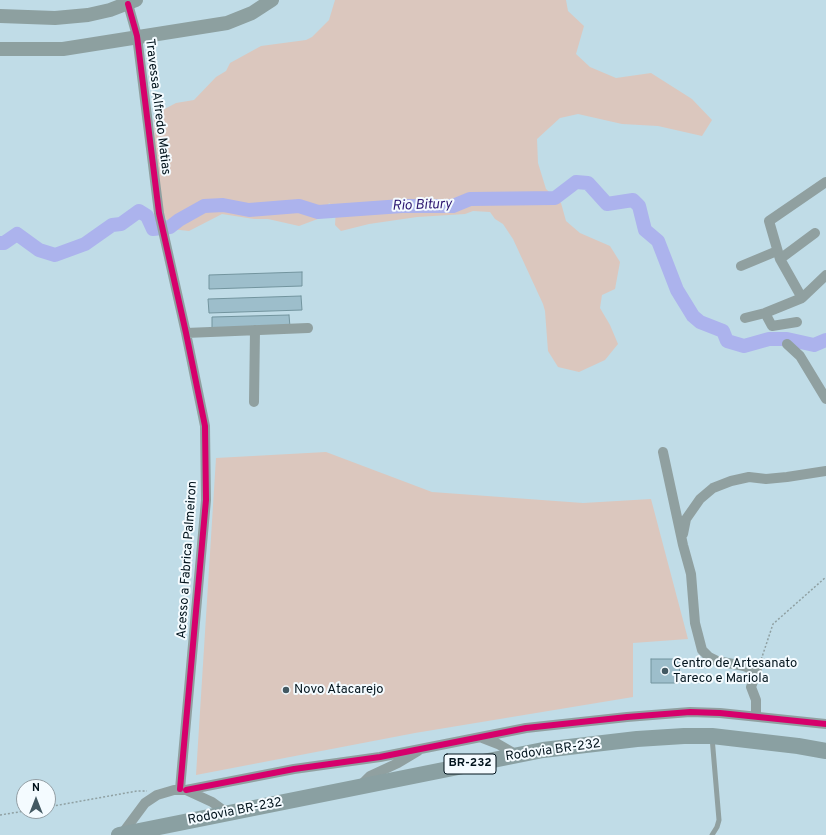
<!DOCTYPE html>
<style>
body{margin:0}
#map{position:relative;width:826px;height:835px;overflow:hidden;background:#c0dce7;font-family:Overpass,sans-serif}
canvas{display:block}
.north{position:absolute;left:16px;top:779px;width:40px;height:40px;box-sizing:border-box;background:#f4fbff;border:1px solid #929ea4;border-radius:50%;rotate:0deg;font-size:11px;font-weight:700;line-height:16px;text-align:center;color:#00121b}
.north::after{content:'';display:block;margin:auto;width:14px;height:18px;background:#435962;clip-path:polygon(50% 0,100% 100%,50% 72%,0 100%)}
</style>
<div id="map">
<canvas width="826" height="835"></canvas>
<div class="north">N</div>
</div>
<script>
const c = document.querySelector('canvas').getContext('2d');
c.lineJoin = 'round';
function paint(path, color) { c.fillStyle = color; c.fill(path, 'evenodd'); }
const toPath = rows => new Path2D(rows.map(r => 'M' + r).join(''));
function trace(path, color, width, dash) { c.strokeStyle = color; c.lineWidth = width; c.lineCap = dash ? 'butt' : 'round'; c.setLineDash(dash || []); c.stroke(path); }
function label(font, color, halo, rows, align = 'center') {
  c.font = font + ' Overpass,sans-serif'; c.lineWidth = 4; c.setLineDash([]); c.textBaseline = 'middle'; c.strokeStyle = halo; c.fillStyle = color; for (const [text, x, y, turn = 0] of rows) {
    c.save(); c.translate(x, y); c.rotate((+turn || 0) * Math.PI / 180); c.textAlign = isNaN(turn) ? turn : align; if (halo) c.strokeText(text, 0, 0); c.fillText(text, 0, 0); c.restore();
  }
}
paint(toPath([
 [335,0,566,0,568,11,584,26,576,54,590,67,616,78,651,73,692,99,712,120,702,136,658,126,622,124,578,114,560,118,537,139,538,163,546,189,561,203,566,221,580,233,610,246,620,262,615,289,602,295,600,308,610,325,618,344,605,360,579,372,558,367,548,351,545,311,543,304,513,239,503,224,495,219,490,212,473,211,465,214,417,217,369,224,341,231,335,225,336,209,329,203,323,217,299,226,268,219,254,219,222,214,189,231,171,229,163,212,155,148,154,118,155,114,176,103,194,100,216,77,226,71,230,63,261,46,306,40,312,37,329,20],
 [326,452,432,492,583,503,651,499,688,639,633,643,633,697,415,733,196,775,216,458]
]), '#dbc7be');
trace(toPath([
 [0,243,4,243,17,234,39,250,55,255,85,244,112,225,121,224,139,211,147,216,153,229,170,227,179,220,204,206,223,205,249,210,299,206,318,212,402,206,453,206,470,199,555,198,576,182,588,183,607,204,633,200,639,206,645,230,658,241,677,290,693,316,700,322,723,331,727,341,744,346,769,339,787,339,814,345,826,340]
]), '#acb3ed', 14);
const building = toPath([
 [302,272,302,286,209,289,209,275,302,272],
 [301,296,302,310,209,313,208,299,301,296],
 [289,315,290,327,212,330,212,317,289,315],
 [651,659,680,659,679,683,651,683,651,659]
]);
paint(building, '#9dbecb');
trace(building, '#72949e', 1);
trace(toPath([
 [760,663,773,624,826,577],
 [48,807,137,791,147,791],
 [0,815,25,811]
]), '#8fa0a2', 1.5, [2, 2]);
trace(toPath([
 [712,835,717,827,719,820,712,737]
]), '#90a0a0', 5);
trace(toPath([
 [128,4,137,36,159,213,186,333,205,426,206,500,180,789],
 [780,259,815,233],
 [741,266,777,251],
 [802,298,780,259,769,221,826,182],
 [765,313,772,326,797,322],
 [745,318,765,313,802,298,826,275],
 [186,333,308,328],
 [787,344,800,356,826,399],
 [254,402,255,330],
 [663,452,683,545,691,574,695,623,702,650,709,657,717,661,744,666,757,671,751,687,756,700,756,716],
 [683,534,686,519,700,499,713,488,731,481,749,477,766,479,787,477,826,471],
 [480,737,498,744,517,755],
 [360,786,370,776,398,763,418,751],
 [186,790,294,769,380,757,526,728,627,717,690,712,720,713,826,724],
 [122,834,145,803,157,795,174,790,186,790,212,802,227,813]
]), '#90a0a0', 10);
trace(toPath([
 [0,16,55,18,88,15,110,10,136,0],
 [0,49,63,49,227,23,252,13,272,0]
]), '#8da0a0', 14);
trace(toPath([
 [119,835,543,750,637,739,684,736,712,736,798,746,826,751]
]), '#8aa0a2', 16);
trace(toPath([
 [128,4,137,36,159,213,186,333,205,426,206,500,180,789],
 [186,790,294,769,380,757,526,728,627,717,690,712,720,713,826,724]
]), '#d6006c', 6);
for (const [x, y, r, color] of [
 [665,671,4,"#435962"],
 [286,690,4,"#435962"]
]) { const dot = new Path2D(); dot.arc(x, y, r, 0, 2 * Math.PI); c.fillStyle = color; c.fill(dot); trace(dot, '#f4fbff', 1.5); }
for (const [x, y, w] of [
 [470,764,52]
]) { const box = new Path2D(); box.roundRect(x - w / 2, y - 10, w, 20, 3); c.fillStyle = '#f4fbff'; c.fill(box); trace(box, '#00121b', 1); }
label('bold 12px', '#00121b', null, [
 ["BR-232",470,764]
]);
label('13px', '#00121b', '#f4fbff', [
 ["Travessa Alfredo Matias",157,107,83],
 ["Acesso a Fabrica Palmeiron",188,560,-86],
 ["Rodovia BR-232",553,751,-8],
 ["Rodovia BR-232",235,812,-11]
]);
label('13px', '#00121b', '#f4fbff', [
 ["Centro de Artesanato",673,664],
 ["Tareco e Mariola",673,679],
 ["Novo Atacarejo",294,690]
], 'left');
label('italic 14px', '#2c1670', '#f4fbff', [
 ["Rio Bitury",422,206,-2]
]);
</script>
